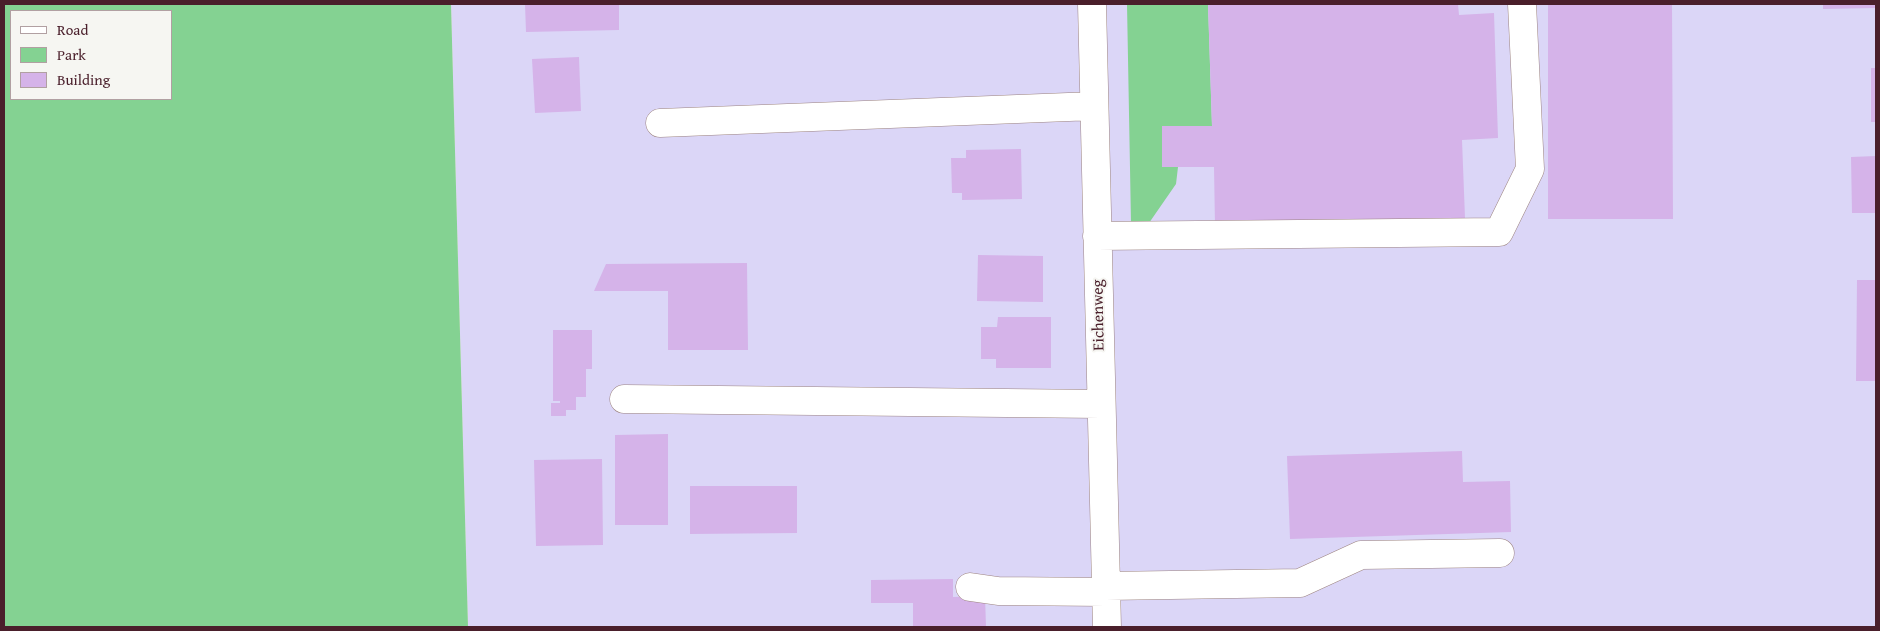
<!DOCTYPE html>
<style>
body{margin:0}
#map{position:relative;width:1880px;height:631px;overflow:hidden;background:#f0e9d5;font-family:"Gentium Book Plus",serif}
canvas{display:block}
.frame{position:absolute;inset:0;border:5px solid #4a1f2b;pointer-events:none}
.legend{position:absolute;left:10px;top:10px;width:162px;height:90px;box-sizing:border-box;background:#f6f6f2;border:1px solid #b1a0a2;margin:0;padding:6px 9px;list-style:none;font-size:15px;color:#4a1f2b}
.legend li{display:flex;align-items:center;gap:10px;height:25px}
.legend b{width:25px;border:1px solid #b1a0a2}
</style>
<div id="map">
<canvas width="1880" height="631"></canvas>
<div class="frame"></div>
<ul class="legend">
<li><b style="height:6px;background:#fff"></b>Road</li>
<li><b style="height:14px;background:#84d292"></b>Park</li>
<li><b style="height:14px;background:#d5b3e9"></b>Building</li>
</ul>
</div>
<script>
const c = document.querySelector('canvas').getContext('2d');
c.lineJoin = 'round';
function paint(path, color) { c.fillStyle = color; c.fill(path, 'evenodd'); }
const toPath = rows => new Path2D(rows.map(r => 'M' + r).join(''));
function trace(path, color, width, dash) { c.strokeStyle = color; c.lineWidth = width; c.lineCap = dash ? 'butt' : 'round'; c.setLineDash(dash || []); c.stroke(path); }
function label(font, color, halo, rows, align = 'center') {
  c.font = font + ' "Gentium Book Plus",serif'; c.lineWidth = 4; c.setLineDash([]); c.textBaseline = 'middle'; c.strokeStyle = halo; c.fillStyle = color; for (const [text, x, y, turn = 0] of rows) {
    c.save(); c.translate(x, y); c.rotate((+turn || 0) * Math.PI / 180); c.textAlign = isNaN(turn) ? turn : align; if (halo) c.strokeText(text, 0, 0); c.fillText(text, 0, 0); c.restore();
  }
}
paint(toPath([
 [451,4,1876,4,1876,627,468,627]
]), '#dbd6f7');
paint(toPath([
 [4,4,451,4,468,627,4,627],
 [11,11,171,11,171,99,11,99],
 [1127,4,1208,4,1212,126,1162,167,1178,167,1176,184,1149,223,1131,223]
]), '#84d292');
paint(toPath([
 [525,4,619,4,619,30,526,32],
 [1208,4,1458,4,1459,15,1494,13,1498,138,1462,140,1465,218,1215,226,1214,167,1162,167,1162,126,1212,126],
 [1548,4,1672,4,1673,219,1548,219],
 [1823,4,1876,4,1876,8,1823,9],
 [579,57,581,111,535,113,532,59],
 [1871,68,1876,68,1876,122,1871,122],
 [1021,149,1022,199,962,200,962,193,952,193,951,158,966,158,966,150],
 [1876,156,1876,213,1852,213,1851,157],
 [978,255,1043,256,1043,302,977,301],
 [747,263,748,350,668,350,668,291,594,291,606,264],
 [1857,280,1876,280,1876,381,1856,381],
 [998,317,1051,317,1051,368,996,368,996,359,981,359,981,327,997,327],
 [553,330,592,330,592,369,586,369,586,397,576,397,576,410,566,410,566,416,551,416,551,403,560,403,560,401,553,401],
 [668,434,668,525,615,525,615,435],
 [1462,451,1463,482,1510,481,1511,532,1290,539,1287,456],
 [602,459,603,545,536,546,534,460],
 [690,486,797,486,797,533,690,534],
 [953,579,953,597,985,596,986,627,913,627,913,603,871,603,871,580]
]), '#d5b3e9');
const minor = toPath([
 [1092,4,1107,627],
 [660,123,1094,106],
 [1097,236,1499,232,1530,169,1522,4],
 [624,399,1101,404],
 [1106,586,1300,583,1361,555,1500,553],
 [970,587,998,591,1106,592]
]);
trace(minor, '#9d8480', 29);
trace(minor, '#fff', 28);
label('16px', '#4a1f2b', '#f6f6f2', [
 ["Eichenweg",1099,315,-91]
]);
</script>
